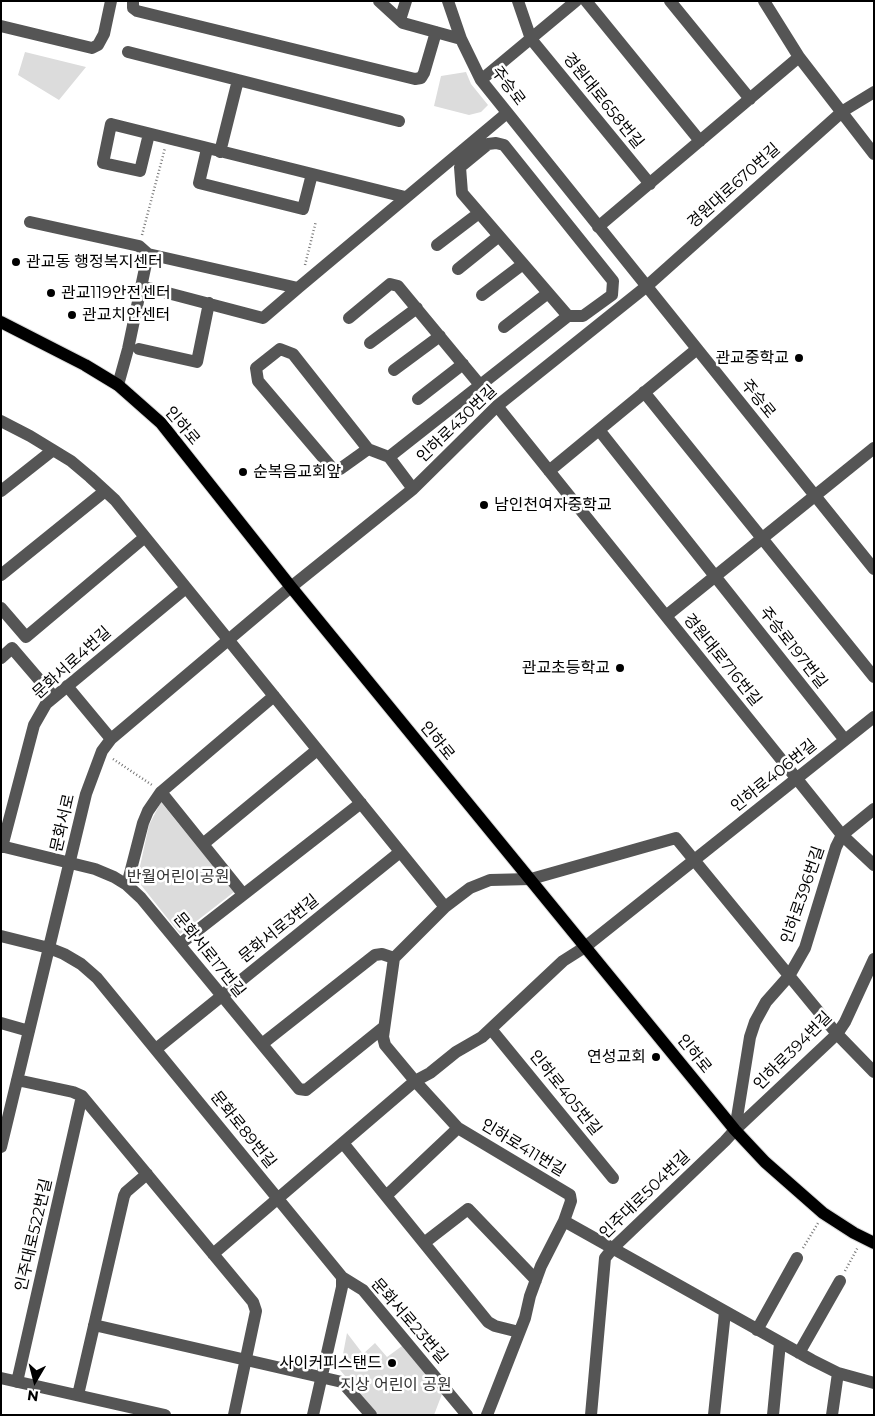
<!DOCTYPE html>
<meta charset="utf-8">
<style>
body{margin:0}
#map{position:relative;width:875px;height:1416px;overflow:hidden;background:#fff;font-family:Montserrat,sans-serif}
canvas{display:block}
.frame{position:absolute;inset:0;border:2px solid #000;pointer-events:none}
.north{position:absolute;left:10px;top:1356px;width:50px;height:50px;-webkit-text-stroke:4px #fff;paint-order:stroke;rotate:188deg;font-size:14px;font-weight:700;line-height:20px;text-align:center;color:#000}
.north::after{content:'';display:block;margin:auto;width:18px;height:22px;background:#000;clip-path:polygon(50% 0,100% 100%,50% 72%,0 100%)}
</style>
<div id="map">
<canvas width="875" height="1416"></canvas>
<div class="frame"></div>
<div class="north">N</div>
</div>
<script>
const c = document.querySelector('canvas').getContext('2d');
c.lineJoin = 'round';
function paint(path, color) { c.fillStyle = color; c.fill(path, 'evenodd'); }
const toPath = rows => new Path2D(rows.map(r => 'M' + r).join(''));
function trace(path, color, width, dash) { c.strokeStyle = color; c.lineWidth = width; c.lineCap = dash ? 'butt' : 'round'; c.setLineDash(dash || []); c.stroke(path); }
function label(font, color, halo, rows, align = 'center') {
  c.font = font + ' Montserrat,"Noto Sans KR",sans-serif'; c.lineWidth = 5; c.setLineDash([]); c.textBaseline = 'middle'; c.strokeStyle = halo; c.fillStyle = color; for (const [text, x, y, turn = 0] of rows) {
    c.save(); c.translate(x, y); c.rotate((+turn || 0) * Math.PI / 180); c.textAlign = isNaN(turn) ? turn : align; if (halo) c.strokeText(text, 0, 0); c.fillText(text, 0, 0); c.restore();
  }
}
paint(toPath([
 [25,52,86,67,59,100,18,75],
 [466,72,471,84,488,105,481,112,469,115,434,106,441,76],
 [161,802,234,892,180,934,137,880,149,825],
 [347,1333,363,1354,375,1343,387,1357,402,1346,442,1394,434,1415,378,1415,340,1370]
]), '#dcdcdc');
const major = toPath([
 [1,322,85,365,118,385,161,423,291,587,735,1130,765,1162,823,1213,854,1233,874,1243]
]);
trace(major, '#dbdbdb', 14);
trace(toPath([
 [142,235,165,148],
 [305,265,316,221],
 [113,759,152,785],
 [803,1248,818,1223],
 [845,1271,858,1247]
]), '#777', 2.5, [1, 2.5]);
trace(toPath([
 [133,1,133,8,137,11,415,79,421,78,424,73,436,32],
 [379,1,403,23,461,39],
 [448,1,461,39,481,80,874,569],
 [518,1,531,39,650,184],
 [586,1,700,141],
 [670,1,750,99],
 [764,1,799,57,874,154],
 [400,20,406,1],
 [1,26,92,48,98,45,104,34,111,1],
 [128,52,399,121],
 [481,80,576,1],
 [149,134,140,171,103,163,111,124,405,197],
 [207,149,199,183,303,209,312,174],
 [220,152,238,80],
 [30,222,139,246,148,254,298,288,507,113],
 [598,227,799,57],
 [437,245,479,213],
 [458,269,499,236],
 [141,286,263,318,298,288],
 [482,295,523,264],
 [349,318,390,284,398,286,480,385],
 [504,327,548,293],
 [370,343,417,308],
 [139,349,197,362,209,303],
 [394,370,440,336],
 [118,385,128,349,148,254],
 [644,392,874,677],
 [418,399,463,364],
 [497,406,842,835,874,865],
 [1,421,30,436,71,461,90,477,115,500,445,907],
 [599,430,845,740],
 [368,449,293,354,280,349,256,368,258,381,332,468,340,469,368,449,389,457,413,489],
 [389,457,568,316,583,316,612,295,613,281,504,145,496,143,488,144,460,167,462,193,568,316],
 [549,471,697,349],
 [1,491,53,450],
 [1,575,105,491],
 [1,608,26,637,145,537],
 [666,616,874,448],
 [1,658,12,648,54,697],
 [67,686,111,739],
 [161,792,243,894],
 [203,844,317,750],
 [1,846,95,869,114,877,127,885,141,898,299,1089,306,1090,384,1027],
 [2,847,34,725,46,704,186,588],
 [127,885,143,823,148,811,161,792,274,696],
 [1,936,49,948,64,954,81,964,97,978,342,1277,342,1287,313,1415],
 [180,944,361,803],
 [1,1023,29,1031],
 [491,1029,613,1178],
 [262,1044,375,955,382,954,394,958],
 [156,1049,400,852],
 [17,1080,73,1092,82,1096,253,1302,256,1311,234,1415],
 [735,1130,750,1037,755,1022,766,1002,789,976,805,948,836,847,842,835,874,809],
 [343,1143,488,1322,495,1326,519,1332],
 [1,1147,86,794,102,751,111,739,291,587,413,489,497,406,647,286,843,111,874,92],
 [386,1196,458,1128],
 [564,1221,812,1360,838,1373,874,1383],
 [424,1243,468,1209,536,1280],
 [213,1254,415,1081,430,1073,456,1052,482,1037,563,961,585,947,874,717],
 [342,1277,363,1290,467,1415],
 [94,1325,342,1382,371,1415],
 [757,1330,797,1258],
 [799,1353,840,1281],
 [1,1378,165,1415],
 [17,1382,82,1096],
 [78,1395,124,1196,126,1192,147,1174],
 [487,1415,525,1318,530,1296,541,1266,564,1221,571,1201,570,1195,458,1128,415,1081,385,1045,383,1037,394,958,445,907,470,888,490,880,531,879,676,838,837,1034,874,1072],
 [591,1415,605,1258,613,1248,725,1141,735,1130,837,1034,845,1022,874,959],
 [714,1415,725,1312],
 [773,1415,780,1343],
 [832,1415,838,1373]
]), '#555', 12);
trace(major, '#000', 12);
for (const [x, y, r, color] of [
 [16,262,5,"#000"],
 [51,293,5,"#000"],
 [72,315,5,"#000"],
 [799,358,5,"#000"],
 [243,472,5,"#000"],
 [484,505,5,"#000"],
 [620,668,5,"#000"],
 [656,1057,5,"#000"],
 [392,1363,5,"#000"]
]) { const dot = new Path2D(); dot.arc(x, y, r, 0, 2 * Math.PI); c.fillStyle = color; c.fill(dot); trace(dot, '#fff', 2); }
label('16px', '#000', '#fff', [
 ["주승로",508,86,53],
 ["경원대로658번길",603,101,51],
 ["경원대로670번길",734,186,-42],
 ["주승로",758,399,51],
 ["인하로430번길",457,424,-44],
 ["인하로",182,426,50],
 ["주승로197번길",793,648,52],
 ["경원대로716번길",722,660,51],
 ["문화서로4번길",72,663,-42],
 ["인하로",437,741,51],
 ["인하로406번길",774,776,-39],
 ["문화서로",63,823,-77],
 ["인하로396번길",803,895,-71],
 ["문화서로3번길",279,929,-39],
 ["문화서로17번길",209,955,51],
 ["인하로394번길",793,1051,-45],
 ["인하로",694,1054,51],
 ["인하로405번길",565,1093,51],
 ["문화로89번길",243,1130,51],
 ["인하로411번길",523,1148,31],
 ["인주대로504번길",645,1195,-44],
 ["인주대로522번길",34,1235,-77],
 ["문화서로23번길",409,1321,49]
]);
label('16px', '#000', '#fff', [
 ["관교동 행정복지센터",26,262],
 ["관교119안전센터",61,293],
 ["관교치안센터",82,315],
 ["관교중학교",789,358,"right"],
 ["순복음교회앞",253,472],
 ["남인천여자중학교",494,505],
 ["관교초등학교",610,668,"right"],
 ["연성교회",646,1057,"right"],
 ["사이커피스탠드",382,1363,"right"]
], 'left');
label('16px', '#333', '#fff', [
 ["반월어린이공원",178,877],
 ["지상 어린이 공원",396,1385]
]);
</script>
